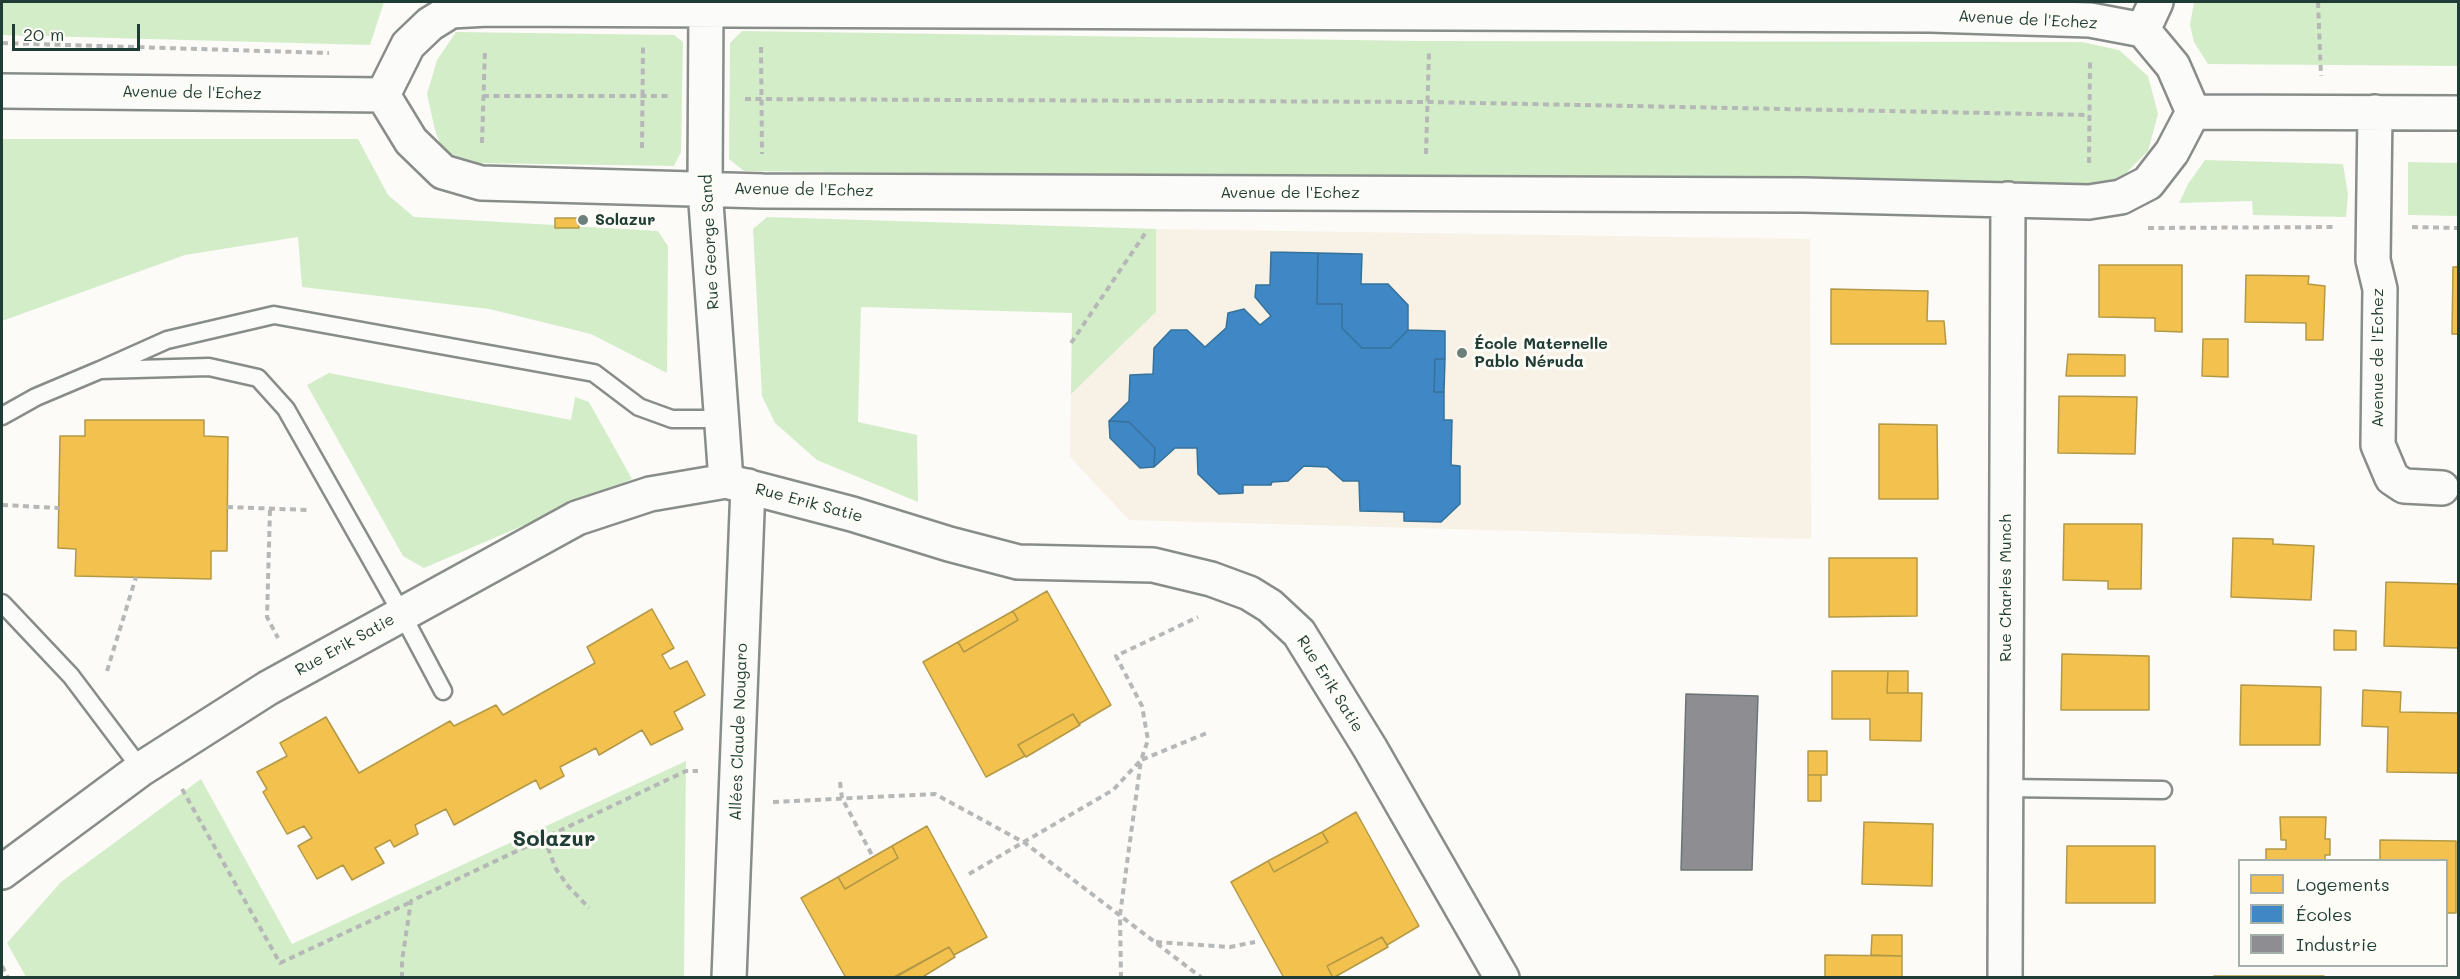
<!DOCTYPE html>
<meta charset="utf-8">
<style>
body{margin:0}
#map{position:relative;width:2460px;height:979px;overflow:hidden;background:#fcfbf8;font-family:Mali,sans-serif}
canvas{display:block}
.frame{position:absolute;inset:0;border:3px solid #1f3d34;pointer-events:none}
.legend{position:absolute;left:2238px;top:859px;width:210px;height:108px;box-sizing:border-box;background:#fdfcf7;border:2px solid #a4b0a9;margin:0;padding:8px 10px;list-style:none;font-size:18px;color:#1f3d34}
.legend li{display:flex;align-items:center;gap:12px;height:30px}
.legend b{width:30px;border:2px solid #a4b0a9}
.scale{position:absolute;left:12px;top:24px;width:128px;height:27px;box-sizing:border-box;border:3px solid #1f3d34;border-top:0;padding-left:8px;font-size:18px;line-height:21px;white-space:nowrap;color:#1f3d34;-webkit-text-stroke:4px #fdfcf7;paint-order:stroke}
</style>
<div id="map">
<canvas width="2460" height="979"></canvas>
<div class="frame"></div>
<ul class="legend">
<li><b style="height:16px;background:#f2c14e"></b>Logements</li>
<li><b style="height:16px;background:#3f88c5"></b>Écoles</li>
<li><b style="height:16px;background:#8d8d92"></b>Industrie</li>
</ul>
<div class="scale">20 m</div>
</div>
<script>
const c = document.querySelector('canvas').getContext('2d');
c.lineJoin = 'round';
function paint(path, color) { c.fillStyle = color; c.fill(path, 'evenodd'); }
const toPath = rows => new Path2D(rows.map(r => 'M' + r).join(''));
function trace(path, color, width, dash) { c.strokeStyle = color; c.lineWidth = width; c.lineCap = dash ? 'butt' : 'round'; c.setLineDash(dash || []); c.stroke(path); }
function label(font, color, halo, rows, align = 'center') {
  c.font = font + ' Mali,sans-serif'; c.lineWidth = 6; c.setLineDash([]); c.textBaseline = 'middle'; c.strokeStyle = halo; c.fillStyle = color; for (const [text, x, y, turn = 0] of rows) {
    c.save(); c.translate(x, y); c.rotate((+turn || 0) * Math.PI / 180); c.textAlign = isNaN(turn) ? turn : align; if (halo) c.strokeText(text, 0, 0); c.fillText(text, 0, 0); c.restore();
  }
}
paint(toPath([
 [1156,229,1810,239,1811,539,1129,520,1070,457,1071,394,1156,312]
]), '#f7f1e6');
paint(toPath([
 [2,2,384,2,370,45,2,35],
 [2194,2,2458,2,2458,66,2208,64,2194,42,2190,25],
 [742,31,1420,41,2082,42,2119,50,2148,76,2158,114,2148,151,2121,178,2083,186,744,171,729,159,730,43],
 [456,32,674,35,683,42,681,152,674,166,471,163,444,154,435,130,427,94,437,60],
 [2,139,358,139,388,195,414,217,658,231,668,246,667,373,591,334,489,309,302,287,298,237,185,255,2,321],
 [2205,160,2343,164,2348,194,2346,217,2253,215,2252,201,2179,203,2188,184],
 [2408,162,2458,163,2458,216,2408,215],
 [767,217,1156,229,1156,312,1071,394,1072,313,861,307,858,422,917,435,918,502,817,460,775,423,762,396,753,229],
 [329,373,571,420,575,397,589,402,632,479,424,568,403,556,307,385],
 [686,761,684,977,26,977,7,943,61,882,201,779,292,944]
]), '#d3edc9');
const homes = toPath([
 [555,218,578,218,579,228,555,228,555,218],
 [2099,265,2182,265,2182,332,2155,331,2155,318,2099,317,2099,265],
 [2453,267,2458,267,2458,334,2452,334,2453,267],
 [2246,275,2309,276,2308,284,2325,286,2323,340,2306,340,2306,323,2245,322,2246,275],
 [1831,289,1928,291,1927,321,1944,321,1946,344,1831,344,1831,289],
 [2203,339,2228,339,2228,377,2202,376,2203,339],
 [2068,354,2125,355,2125,376,2066,376,2068,354],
 [2059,396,2137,397,2135,454,2058,453,2059,396],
 [85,420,204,420,204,436,228,437,227,551,211,551,211,579,75,576,76,549,58,548,60,436,85,436,85,420],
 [1879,424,1937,425,1938,499,1879,499,1879,424],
 [2064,524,2142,524,2141,589,2108,589,2108,581,2063,580,2064,524],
 [2233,538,2273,539,2273,544,2314,546,2311,600,2231,597,2233,538],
 [1829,558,1917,558,1917,616,1829,617,1829,558],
 [2386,582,2458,584,2458,648,2384,646,2386,582],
 [1047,591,1111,705,1079,724,1073,714,1018,745,1025,756,986,777,923,662,958,642,964,652,1018,620,1013,611,1047,591],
 [652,609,674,648,662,655,670,669,687,661,705,695,674,712,683,729,651,745,642,730,599,755,596,748,560,767,564,776,540,789,536,780,454,825,446,809,415,825,418,834,394,847,390,840,375,848,384,863,352,880,343,865,317,879,298,846,312,838,304,826,287,834,263,792,267,789,257,772,287,756,280,743,326,717,359,773,450,721,454,726,496,705,503,715,595,663,587,647,652,609],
 [1013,611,1018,620,964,652,958,642,1013,611],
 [2334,630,2356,631,2356,650,2334,650,2334,630],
 [2062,654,2149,656,2149,710,2061,710,2062,654],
 [1832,671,1888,671,1887,693,1922,693,1921,741,1870,740,1870,719,1832,719,1832,671],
 [1888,671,1908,671,1908,693,1887,693,1888,671],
 [2241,685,2321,687,2320,745,2240,745,2241,685],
 [2363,690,2401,692,2400,712,2458,713,2458,773,2387,772,2388,727,2362,726,2363,690],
 [1073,714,1080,725,1026,757,1018,745,1073,714],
 [1808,751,1827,751,1827,775,1808,775,1808,751],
 [1808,775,1821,775,1821,801,1808,801,1808,775],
 [1356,812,1419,926,1387,945,1382,937,1327,966,1332,976,1329,978,1284,978,1231,882,1268,861,1274,872,1328,842,1322,832,1356,812],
 [2280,817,2326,817,2325,839,2330,839,2330,855,2325,855,2325,860,2266,860,2266,849,2286,849,2286,840,2281,840,2280,817],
 [1864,822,1933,824,1932,886,1862,884,1864,822],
 [927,826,987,937,954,955,949,947,894,978,846,978,801,898,838,877,845,889,898,858,892,846,927,826],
 [1322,832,1328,842,1274,872,1268,861,1322,832],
 [2380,840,2456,841,2456,913,2446,913,2446,860,2380,860,2380,840],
 [892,846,898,858,845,889,838,877,892,846],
 [2067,846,2155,846,2155,903,2066,903,2067,846],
 [1872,935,1902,935,1902,956,1871,955,1872,935],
 [1382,937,1388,947,1333,978,1327,966,1382,937],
 [949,947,955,957,921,978,894,977,949,947],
 [1825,955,1902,956,1902,978,1825,978,1825,955],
 [2214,976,2324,976,2324,978,2214,978,2214,976]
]);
paint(homes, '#f2c14e');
trace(homes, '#b39946', 1.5);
const schools = toPath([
 [1271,252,1318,253,1317,304,1342,304,1342,328,1362,348,1390,348,1408,330,1445,331,1445,359,1435,359,1434,392,1444,392,1444,420,1452,420,1451,465,1460,466,1460,504,1441,522,1404,521,1404,512,1360,511,1359,481,1343,481,1327,467,1304,466,1288,481,1272,482,1271,485,1243,485,1243,493,1219,494,1198,474,1197,448,1175,448,1154,467,1155,448,1129,422,1109,421,1129,401,1130,375,1153,374,1154,348,1171,330,1187,330,1205,347,1226,328,1228,313,1244,309,1260,325,1271,316,1255,297,1256,285,1270,285,1271,252],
 [1318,253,1362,254,1361,284,1388,284,1408,305,1408,330,1390,348,1362,348,1342,328,1342,304,1317,304,1318,253],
 [1435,359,1445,359,1444,392,1434,392,1435,359],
 [1109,421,1129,422,1155,448,1154,467,1140,468,1110,438,1109,421]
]);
paint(schools, '#3f88c5');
trace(schools, '#35729a', 1.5);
const industry = toPath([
 [1686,694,1758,696,1752,870,1681,870,1686,694]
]);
paint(industry, '#8d8d92');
trace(industry, '#6c7576', 1.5);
const lane = toPath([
 [100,370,167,340,274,315,594,373,639,407,672,419,721,419],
 [2,416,36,397,100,370,209,367,258,378,286,409,402,614,443,691],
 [2,603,71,676,141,769],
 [2005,788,2163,790]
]);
const street = toPath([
 [706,2,705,189,726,481],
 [2143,30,2156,2],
 [2,91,383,95],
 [383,95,408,45,430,24,451,11,488,9,1930,15,2090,20,2143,30,2173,66,2193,112],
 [383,95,411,141,443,172,481,183,763,191,1804,195,2089,202,2121,197,2148,183,2172,152,2193,112],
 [2193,112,2458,113],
 [2375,112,2373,260,2380,289,2378,445,2392,478,2404,486,2442,488],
 [2,872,141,769,268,688,577,518,650,494,726,481,852,514,949,544,1018,562,1153,565,1211,579,1249,593,1270,606,1299,633,1370,748,1502,978],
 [729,978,748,486],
 [2005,978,2008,199]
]);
trace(lane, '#888d8a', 21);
trace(street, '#888d8a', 38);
trace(toPath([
 [2318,2,2321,76],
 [2,43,329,53],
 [761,47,762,154],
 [483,96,668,96],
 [745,99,1428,102,2089,115],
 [482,143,485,49],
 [642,148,643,47],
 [1426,154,1429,51],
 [2089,163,2090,59],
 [2412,227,2458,228],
 [2148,228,2336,227],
 [1071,343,1146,232],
 [2,505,59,508],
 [227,507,309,510],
 [270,510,267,617,278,638],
 [107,671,136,577],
 [840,782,842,798,873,857],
 [182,789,280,963,411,902],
 [773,802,935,794,1025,843,1202,978],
 [544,838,556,869,568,886,589,908],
 [969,874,1113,790,1141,760,1148,740,1142,706,1116,656,1198,617],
 [1156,942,1230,947,1255,942],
 [2,966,8,978],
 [402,978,402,961,411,901,686,771,698,771],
 [1121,978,1120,915,1141,760,1207,733]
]), '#b5b8b6', 4, [6, 4.5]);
trace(lane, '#fbfbf9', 16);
trace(street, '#fbfbf9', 33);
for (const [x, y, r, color] of [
 [583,220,6,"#6c8079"],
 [1462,353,6,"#6c8079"]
]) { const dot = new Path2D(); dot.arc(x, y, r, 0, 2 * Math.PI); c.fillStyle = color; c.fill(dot); trace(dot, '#fdfcf7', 2); }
label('16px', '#1f3d34', '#fdfcf7', [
 ["Avenue de l'Echez",2028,20,3],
 ["Avenue de l'Echez",192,93,1],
 ["Avenue de l'Echez",804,190,1],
 ["Avenue de l'Echez",1290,193],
 ["Rue George Sand",710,242,-93],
 ["Avenue de l'Echez",2378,358,-90],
 ["Rue Erik Satie",809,503,15],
 ["Rue Charles Munch",2006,588,-90],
 ["Rue Erik Satie",345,645,-29],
 ["Rue Erik Satie",1330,684,58],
 ["Allées Claude Nougaro",739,732,-88]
]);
label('bold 16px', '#1f3d34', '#fdfcf7', [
 ["Solazur",595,220],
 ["École Maternelle",1474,344],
 ["Pablo Néruda",1474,362]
], 'left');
label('bold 22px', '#1f3d34', '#fdfcf7', [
 ["Solazur",554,839]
]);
</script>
